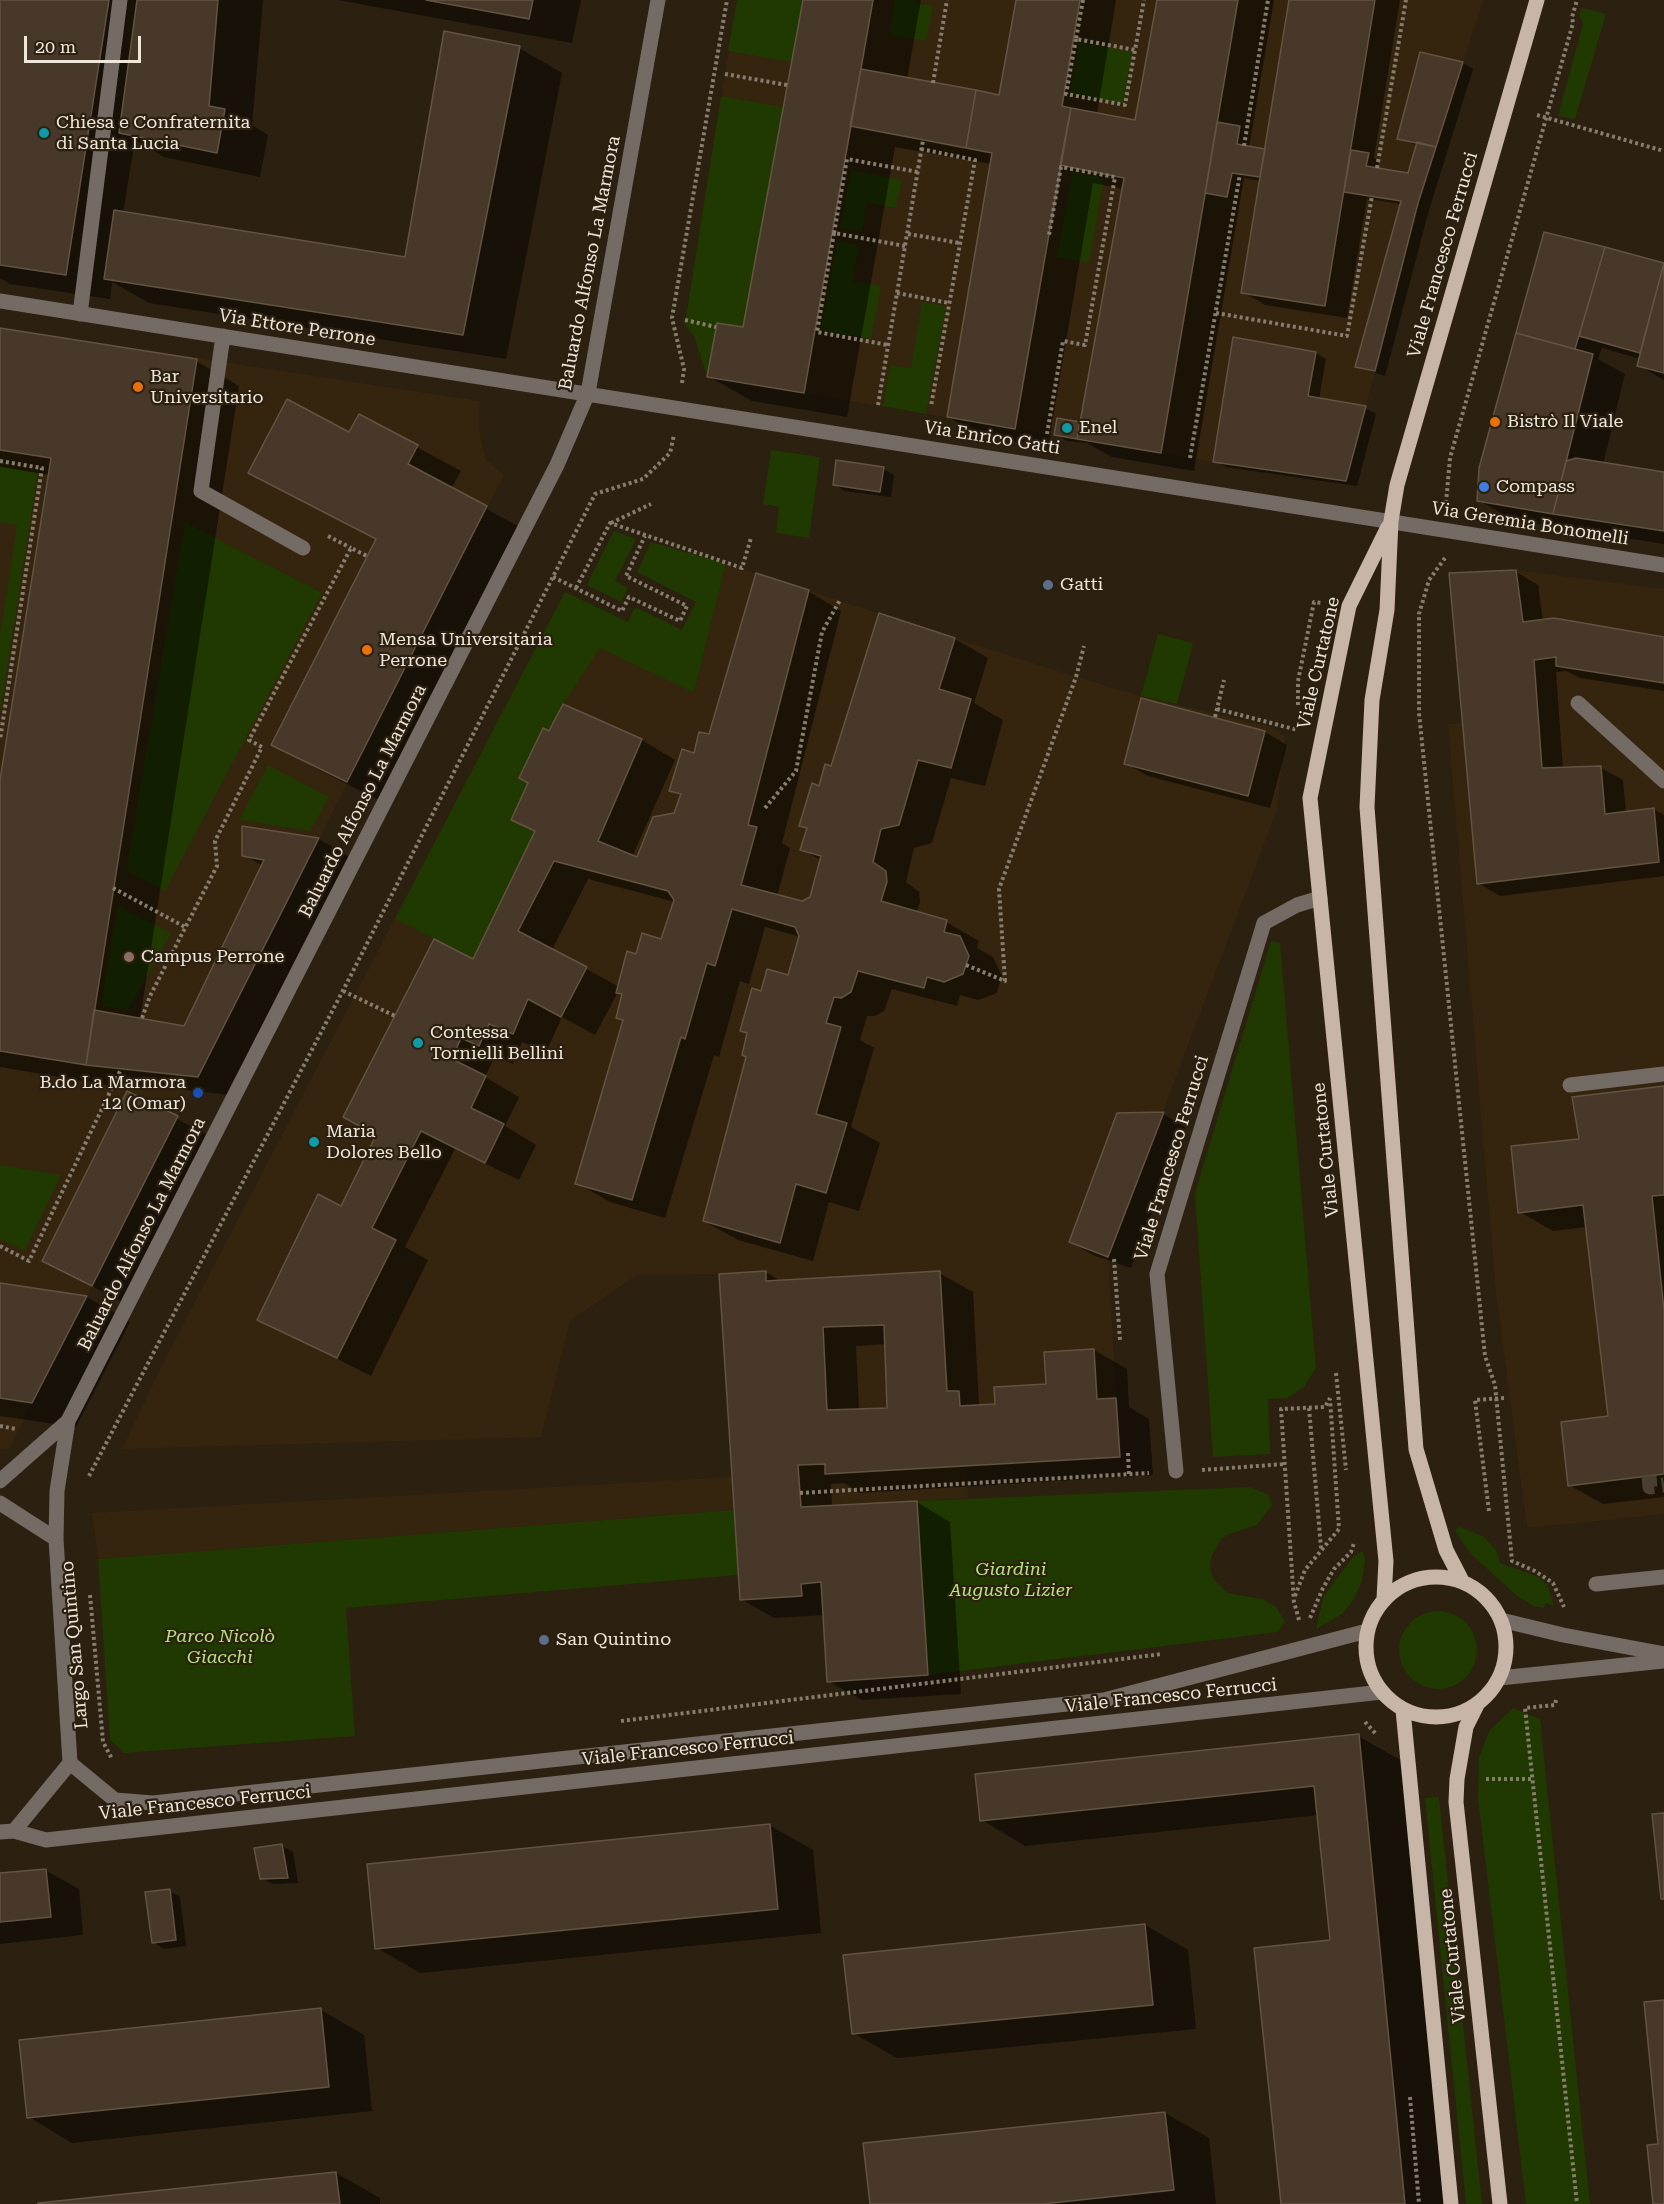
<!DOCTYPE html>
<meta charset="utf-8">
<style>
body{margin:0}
#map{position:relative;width:1664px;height:2204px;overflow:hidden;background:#2c2010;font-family:"Roboto Serif",serif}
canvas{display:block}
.scale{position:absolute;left:24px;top:36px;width:117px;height:27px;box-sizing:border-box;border:3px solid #efe6dc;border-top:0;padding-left:8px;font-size:18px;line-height:21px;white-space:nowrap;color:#efe6dc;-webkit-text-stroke:4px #2c2010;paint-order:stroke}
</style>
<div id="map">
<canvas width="1664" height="2204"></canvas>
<div class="scale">20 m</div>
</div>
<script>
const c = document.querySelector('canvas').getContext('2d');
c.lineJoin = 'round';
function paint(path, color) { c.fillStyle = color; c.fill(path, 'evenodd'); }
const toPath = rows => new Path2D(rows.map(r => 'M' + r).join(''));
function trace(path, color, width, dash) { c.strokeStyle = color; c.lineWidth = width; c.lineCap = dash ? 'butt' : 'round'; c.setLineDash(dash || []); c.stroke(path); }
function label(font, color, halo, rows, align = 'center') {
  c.font = font + ' "Roboto Serif",serif'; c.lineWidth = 4.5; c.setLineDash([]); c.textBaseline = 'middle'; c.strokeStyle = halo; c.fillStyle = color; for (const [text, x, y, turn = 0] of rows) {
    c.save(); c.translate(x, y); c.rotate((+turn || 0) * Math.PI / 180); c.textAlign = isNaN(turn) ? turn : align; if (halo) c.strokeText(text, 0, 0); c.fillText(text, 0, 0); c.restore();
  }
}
paint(toPath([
 [737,0,1483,0,1418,203,1366,406,1308,396,1316,352,1234,337,1213,462,707,377,695,338,685,324],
 [0,328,479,401,479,429,485,459,504,475,19,1429,9,1449,0,1449],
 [726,564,1076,677,1141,696,1267,726,1285,736,1277,810,1108,1257,1120,1457,966,1466,968,1498,917,1501,928,1675,922,1676,827,1682,821,1583,801,1584,802,1596,740,1600,734,1510,98,1559,92,1513,732,1477,719,1274,637,1275,570,1321,541,1437,122,1449,161,1367,565,592,694,693],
 [1516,570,1664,589,1664,1514,1527,1528,1496,1293,1448,724,1462,723,1449,573]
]), '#35240e');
paint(toPath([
 [737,0,803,0,792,62,728,51],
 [895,0,916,0,916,3,933,6,926,41,889,35],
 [1582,8,1606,14,1575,119,1558,116,1583,24,1579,14],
 [1079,42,1132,52,1123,103,1070,94],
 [721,96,783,107,743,327,717,323,707,377,695,338,685,324],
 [851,170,902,180,896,208,867,203,862,232,840,228],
 [1072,172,1104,178,1089,263,1057,257],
 [837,241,859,245,853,281,881,286,871,339,821,330],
 [922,302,946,306,926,414,883,406,890,365,911,368],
 [771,450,820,457,809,538,776,533,779,507,763,504],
 [0,466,38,472,0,713,0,636,17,525,0,522],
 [185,522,322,593,165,891,126,871],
 [614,531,636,539,615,581,628,588,621,602,587,585],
 [651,542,726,564,694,693,600,648,563,704,549,731,543,728,519,778,528,783,511,819,535,831,473,959,395,919,565,592,628,622,635,607,682,630,696,602,637,572],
 [1158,634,1193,643,1177,704,1141,696],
 [268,765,329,797,310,831,239,820],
 [118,905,171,933,128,1010,101,1006],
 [1271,941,1280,943,1316,1368,1304,1387,1288,1398,1268,1399,1270,1454,1213,1457,1195,1193],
 [0,1165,61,1175,25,1251,0,1239],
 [1250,1487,1269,1495,1272,1505,1257,1525,1229,1534,1221,1539,1211,1557,1210,1568,1213,1578,1227,1593,1262,1599,1276,1607,1285,1621,1278,1632,928,1675,917,1501],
 [734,1510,738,1575,346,1608,355,1736,124,1753,110,1740,98,1559],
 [1460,1527,1484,1537,1496,1550,1500,1563,1538,1577,1548,1586,1554,1606,1546,1603,1544,1608,1534,1606,1517,1596,1469,1552,1455,1530],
 [1363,1551,1365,1560,1362,1581,1354,1599,1342,1614,1316,1629,1324,1596,1353,1557],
 '1399 1650a39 39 0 1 1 78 0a39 39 0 1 1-78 0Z',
 [1513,1708,1540,1719,1590,2204,1526,2204,1478,1798,1479,1758,1484,1744,1490,1730],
 [1439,1797,1482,2204,1466,2204,1425,1798]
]), '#203900');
paint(toPath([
 [0,0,263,0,252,125,268,135,260,177,164,157,135,140,123,213,406,258,519,48,562,73,506,359,149,303,112,282,110,299,10,284,0,278],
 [338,0,581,0,572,43],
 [804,0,921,0,907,79,1000,97,1017,0,1116,0,1097,114,1136,121,1158,0,1274,0,1249,148,1266,152,1291,0,1400,0,1374,158,1379,161,1377,170,1409,175,1418,146,1399,138,1421,54,1463,63,1473,69,1429,210,1385,376,1357,366,1402,204,1367,199,1347,318,1265,305,1243,292,1261,181,1244,178,1194,471,1112,457,1087,443,1067,441,1056,434,1081,424,1124,189,1093,183,1048,447,981,436,948,417,991,164,895,147,847,417,752,401,708,376,744,329],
 [1545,234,1664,265,1664,380,1638,365,1640,359,1602,348,1598,359,1625,374,1603,464,1664,474,1664,544,1512,520,1479,500,1480,469],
 [0,330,196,361,239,386,140,1019,185,1027,263,866,244,855,243,828,319,839,351,858,231,1095,130,1084,129,1089,0,1067,0,790,50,475,0,467],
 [1316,353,1326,359,1319,399,1365,408,1376,414,1357,486,1226,467,1215,461],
 [359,416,461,471,451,489,530,533,391,806,317,769,273,744,376,540,250,472,349,434],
 [883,469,894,475,891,497,845,491,834,484],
 [1516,572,1538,585,1543,621,1664,639,1664,691,1580,678,1566,671,1556,672,1563,769,1601,768,1623,780,1626,813,1653,809,1664,815,1664,876,1500,896,1478,883],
 [808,591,841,611,782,843,790,848,777,896,802,903,812,899,822,861,802,849,808,830,801,825,820,788,832,768,955,639,988,658,974,703,1003,720,985,786,951,778,932,843,914,848,906,882,919,892,920,902,916,913,946,922,979,941,977,948,993,957,1002,976,999,985,997,993,978,1000,960,995,957,1006,892,989,884,1011,875,1016,867,1016,860,1040,874,1048,851,1127,880,1143,859,1211,829,1202,813,1261,738,1240,704,1221,748,1057,749,1034,742,1030,762,992,789,977,801,937,765,927,749,984,740,981,719,1057,714,1055,665,1218,610,1202,577,1183,624,1021,617,1017,623,995,618,992,595,1035,562,1017,546,1052,522,1042,513,1064,495,1056,485,1077,519,1097,505,1126,536,1145,519,1180,455,1149,405,1247,428,1260,371,1376,259,1319,342,1208,473,961,536,832,513,819,563,706,642,740,675,760,632,857,637,859,676,815,682,796,671,790,710,736],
 [588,879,675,902,662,940,637,956,619,987,552,950],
 [1265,732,1287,745,1270,808,1148,776,1125,763],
 [1664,1088,1664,1497,1603,1504,1569,1485,1609,1417,1587,1227,1553,1231,1520,1212,1580,1141],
 [128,1093,211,1137,126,1304,44,1261],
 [1163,1114,1185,1127,1131,1268,1093,1255,1071,1242],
 [766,1272,782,1282,939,1273,973,1292,979,1404,982,1406,997,1405,1048,1385,1094,1350,1127,1369,1129,1407,1149,1419,1153,1475,860,1493,844,1483,831,1484,832,1507,917,1502,950,1522,961,1694,862,1700,828,1681,824,1615,774,1618,741,1599],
 [886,1344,889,1409,859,1410,856,1346],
 [0,1284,87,1297,130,1322,76,1427,0,1416],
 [1358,1736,1402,1761,1445,2204,1283,2204,1332,1942,1319,1815,1025,1846,982,1820],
 [769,1825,813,1850,821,1933,420,1973,377,1948],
 [282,1846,293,1852,298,1883,272,1884,262,1878],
 [45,1870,79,1889,83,1935,0,1944,0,1875],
 [169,1891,180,1897,186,1946,164,1949,153,1942],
 [1145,1925,1188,1950,1196,2029,897,2058,853,2033],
 [321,2010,364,2035,372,2111,72,2143,29,2117],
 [1165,2113,1209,2138,1216,2204,871,2204,865,2144],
 [336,2173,380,2198,380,2204,47,2204]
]), '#0007');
const building = toPath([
 [0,0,109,0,66,275,0,265,0,0],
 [137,0,218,0,209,106,225,109,217,153,119,133,137,0],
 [426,0,533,0,529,19,426,0],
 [803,0,873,0,804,393,707,377,717,323,743,327,803,0],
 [1016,0,1080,0,1062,106,1071,108,1015,429,947,417,992,153,966,148,976,90,999,95,1016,0],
 [1157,0,1238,0,1161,453,1077,439,1124,178,1060,165,1071,108,1135,120,1157,0],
 [1289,0,1375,0,1325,306,1241,293,1289,0],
 [444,31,520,46,463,335,104,279,114,210,405,257,444,31],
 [1420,52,1463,62,1436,147,1397,139,1420,52],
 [861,69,976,90,966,148,850,126,861,69],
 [1217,122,1240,126,1237,144,1265,149,1260,177,1232,173,1227,197,1205,193,1217,122],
 [1417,142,1436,147,1418,203,1375,371,1355,367,1401,201,1344,192,1351,150,1369,153,1366,166,1408,173,1417,142],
 [1544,232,1605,247,1575,349,1516,333,1544,232],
 [1605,247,1664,263,1640,353,1579,336,1605,247],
 [1664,263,1664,373,1637,366,1664,263],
 [0,328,197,359,86,1065,0,1051,0,780,51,458,0,450,0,328],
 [1516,333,1593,354,1553,514,1477,501,1479,468,1516,333],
 [1233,337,1316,352,1308,396,1366,406,1346,481,1213,462,1233,337],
 [287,399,349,432,359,414,418,445,408,464,487,506,347,782,271,745,376,539,248,473,287,399],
 [1057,418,1080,422,1077,439,1054,435,1057,418],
 [1576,458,1664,472,1664,531,1553,514,1566,461,1576,458],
 [836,460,884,467,880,492,833,485,836,460],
 [1516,570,1523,622,1554,618,1664,637,1664,683,1556,666,1556,657,1534,660,1542,768,1601,766,1605,814,1654,808,1659,862,1477,884,1449,573,1516,570],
 [756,573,809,590,748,825,757,827,741,885,802,901,810,897,821,856,800,850,807,828,799,826,812,783,819,786,825,764,831,766,879,613,955,638,939,689,971,699,951,768,918,760,899,825,881,829,873,862,886,871,887,882,881,901,947,920,944,932,960,936,969,956,963,974,944,982,927,977,924,988,858,971,851,992,841,998,834,997,826,1023,841,1027,816,1114,847,1123,826,1193,796,1184,780,1243,703,1221,746,1057,742,1055,747,1033,740,1031,752,988,761,991,767,969,788,975,799,936,795,927,732,909,715,966,707,963,685,1039,681,1037,632,1200,575,1184,623,1020,616,1018,622,994,616,993,627,951,636,954,642,933,661,939,674,900,668,891,554,861,518,931,587,967,561,1017,528,999,513,1034,489,1024,479,1046,461,1038,452,1059,486,1076,471,1108,504,1124,485,1163,421,1131,372,1228,396,1240,337,1358,257,1320,318,1194,341,1206,376,1135,343,1117,434,939,473,959,535,831,511,820,528,783,519,778,543,728,549,731,563,704,642,739,598,841,637,857,653,817,674,813,681,794,669,791,682,749,694,753,699,732,709,734,756,573],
 [1141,698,1265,731,1248,796,1124,764,1141,698],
 [242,826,319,838,198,1077,86,1065,94,1010,184,1026,264,860,242,856,242,826],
 [1664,1086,1664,1195,1652,1196,1664,1310,1664,1474,1568,1486,1561,1422,1608,1416,1583,1205,1518,1213,1511,1146,1579,1139,1572,1097,1664,1086],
 [127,1091,178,1116,92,1286,42,1261,127,1091],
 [1164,1112,1108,1257,1069,1242,1117,1113,1164,1112],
 [766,1271,766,1281,940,1271,947,1391,959,1391,960,1406,995,1404,994,1387,1046,1384,1044,1352,1094,1349,1097,1399,1116,1398,1120,1457,825,1474,825,1464,798,1465,801,1507,917,1501,928,1675,827,1682,821,1582,801,1584,802,1596,740,1600,719,1274,766,1271],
 [884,1325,887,1408,827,1410,823,1327,884,1325],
 [0,1283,87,1296,32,1403,0,1398,0,1283],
 [1359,1734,1405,2204,1281,2204,1254,1948,1330,1940,1314,1786,980,1821,975,1774,1359,1734],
 [1664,1813,1664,1899,1661,1899,1652,1814,1664,1813],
 [770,1824,778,1909,375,1949,367,1864,770,1824],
 [282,1844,288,1878,260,1879,254,1848,282,1844],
 [46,1869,51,1917,0,1922,0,1873,46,1869],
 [170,1889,176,1940,152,1943,145,1892,170,1889],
 [1145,1924,1153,2005,852,2034,843,1955,1145,1924],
 [1664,2000,1664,2204,1653,2204,1647,2145,1658,2144,1644,2002,1664,2000],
 [321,2008,329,2087,27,2118,19,2040,321,2008],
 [1165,2112,1174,2190,1042,2204,870,2204,863,2143,1165,2112],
 [336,2172,340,2204,38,2204,38,2203,336,2172]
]);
paint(building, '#473829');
trace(building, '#635342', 1.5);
trace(toPath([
 [1649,1476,1650,1487,1664,1485]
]), '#493e2f', 15, [15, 8]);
trace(toPath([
 [1083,0,1076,39,1135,50,1144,0],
 [1076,39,1066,94,1125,105,1135,50],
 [725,74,787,85],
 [933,83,947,0],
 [1537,115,1664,151],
 [1244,146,1268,0],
 [921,149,975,160,931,406],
 [1377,168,1406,0],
 [834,233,817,332,888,345],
 [908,234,960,243],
 [905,246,834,233,847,159,918,172],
 [897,293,949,303],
 [1216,313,1347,336,1372,196],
 [685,320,716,327],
 [682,383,684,369,672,318,727,0],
 [878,405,923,140],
 [1047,434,1063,341,1085,345,1115,177,1061,167,1049,235],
 [1190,458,1240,174],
 [0,461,42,468,0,740],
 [1446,503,1450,458,1573,23,1572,17,1577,0],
 [611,523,651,504],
 [328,536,351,548],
 [1445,558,1429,580,1419,614,1419,713,1485,1356,1495,1385,1512,1561,1535,1571,1553,1583,1564,1607],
 [553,577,622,611,629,597,680,621,687,606,626,576,645,536],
 [576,588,610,523,742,568,751,538],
 [1298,705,1298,681,1314,602,1322,603],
 [1217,709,1298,730],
 [1215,717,1224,680],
 [765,808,796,771,822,632,840,600],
 [113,888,185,927],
 [966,965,1005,981,999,889,1076,677,1084,646],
 [343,991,395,1016],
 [142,1018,150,996,217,866,215,841,262,747,249,740,351,548,367,556],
 [0,1246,29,1261,121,1069],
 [1114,1259,1120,1340],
 [1336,1373,1346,1470],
 [1309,1408,1321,1548],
 [0,1426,16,1429],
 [1128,1453,1129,1474],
 [1202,1470,1285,1464],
 [89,1476,350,977,595,494,643,479,670,453,674,435],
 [800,1493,1149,1473],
 [1489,1511,1475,1400,1504,1398],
 [90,1595,103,1742,112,1759],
 [1295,1596,1305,1570,1339,1529,1330,1399],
 [1310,1618,1323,1588,1334,1569,1351,1552,1354,1543],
 [1299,1620,1294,1602,1281,1409,1325,1407,1330,1398],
 [1556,1700,1555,1705,1525,1708,1577,2204],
 [621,1721,1162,1654],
 [1365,1722,1376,1734],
 [1486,1779,1533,1779],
 [1410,2097,1419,2204]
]), '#877d6f', 4, [3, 3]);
trace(toPath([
 [0,301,1664,565],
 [80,314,120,0],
 [223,336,201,491,303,548],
 [1578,703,1664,781],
 [1570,1085,1664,1074],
 [1176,1471,1157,1274,1264,923,1297,905,1320,898],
 [0,1481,68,1421],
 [0,1503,56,1539],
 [1596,1584,1664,1577],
 [1501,1620,1563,1635,1664,1654],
 [1500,1678,1664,1661],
 [70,1763,115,1800,153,1803,1104,1700,1367,1631],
 [14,1831,70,1763,56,1539,57,1491,68,1421,557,465,588,393,658,0],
 [0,1832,14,1831,46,1840,1382,1692]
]), '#746b65', 15);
trace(toPath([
 '1366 1647a70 70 0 1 1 140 0a70 70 0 1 1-140 0Z',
 [1462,1581,1446,1550,1416,1449,1367,807,1372,700,1387,610,1391,521,1397,485,1537,0],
 [1384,1599,1386,1561,1310,798,1349,606,1388,527],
 [1477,1705,1466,1727,1457,1779,1456,1802,1500,2204],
 [1403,1710,1451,2204]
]), '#c7b5a8', 15);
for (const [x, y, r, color] of [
 [44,133,6,"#0f9aa8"],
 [138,387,6,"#e8710a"],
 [1495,422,6,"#e8710a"],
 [1067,428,6,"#0f9aa8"],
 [1484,487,6,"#3f7fe0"],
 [1048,585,6,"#5c6f8a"],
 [367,650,6,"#e8710a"],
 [129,957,6,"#8d6e63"],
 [418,1043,6,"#0f9aa8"],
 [198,1093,6,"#1a4fb4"],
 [314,1142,6,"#0f9aa8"],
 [544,1640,6,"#5c6f8a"]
]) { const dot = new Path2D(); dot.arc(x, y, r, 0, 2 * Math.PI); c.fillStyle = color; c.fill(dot); trace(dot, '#2c2010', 2); }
label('18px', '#efe6dc', '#2c2010', [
 ["Chiesa e Confraternita",56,123],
 ["di Santa Lucia",56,144],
 ["Bar",150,377],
 ["Universitario",150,398],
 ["Bistrò Il Viale",1507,422],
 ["Enel",1079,428],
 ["Compass",1496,487],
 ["Gatti",1060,585],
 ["Mensa Universitaria",379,640],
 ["Perrone",379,661],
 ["Campus Perrone",141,957],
 ["Contessa",430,1033],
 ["Tornielli Bellini",430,1054],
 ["B.do La Marmora",186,1083,"right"],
 ["12 (Omar)",186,1104,"right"],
 ["Maria",326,1132],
 ["Dolores Bello",326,1153],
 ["San Quintino",556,1640]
], 'left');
label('18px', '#efe6dc', '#2c2010', [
 ["Viale Francesco Ferrucci",1443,255,-74],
 ["Baluardo Alfonso La Marmora",590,263,-79],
 ["Via Ettore Perrone",297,328,9],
 ["Via Enrico Gatti",992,438,9],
 ["Via Geremia Bonomelli",1530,524,9],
 ["Viale Curtatone",1319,663,-77],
 ["Baluardo Alfonso La Marmora",363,801,-63],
 ["Viale Curtatone",1326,1150,-96],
 ["Viale Francesco Ferrucci",1172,1158,-73],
 ["Baluardo Alfonso La Marmora",142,1234,-63],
 ["Largo San Quintino",75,1645,-95],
 ["Viale Francesco Ferrucci",1171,1696,-6],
 ["Viale Francesco Ferrucci",688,1749,-6],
 ["Viale Francesco Ferrucci",205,1803,-6],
 ["Viale Curtatone",1453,1956,-96]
]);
label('italic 18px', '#b2e77d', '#2c2010', [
 ["Giardini",1011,1570],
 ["Augusto Lizier",1011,1591],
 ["Parco Nicolò",220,1637],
 ["Giacchi",220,1658]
]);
</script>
